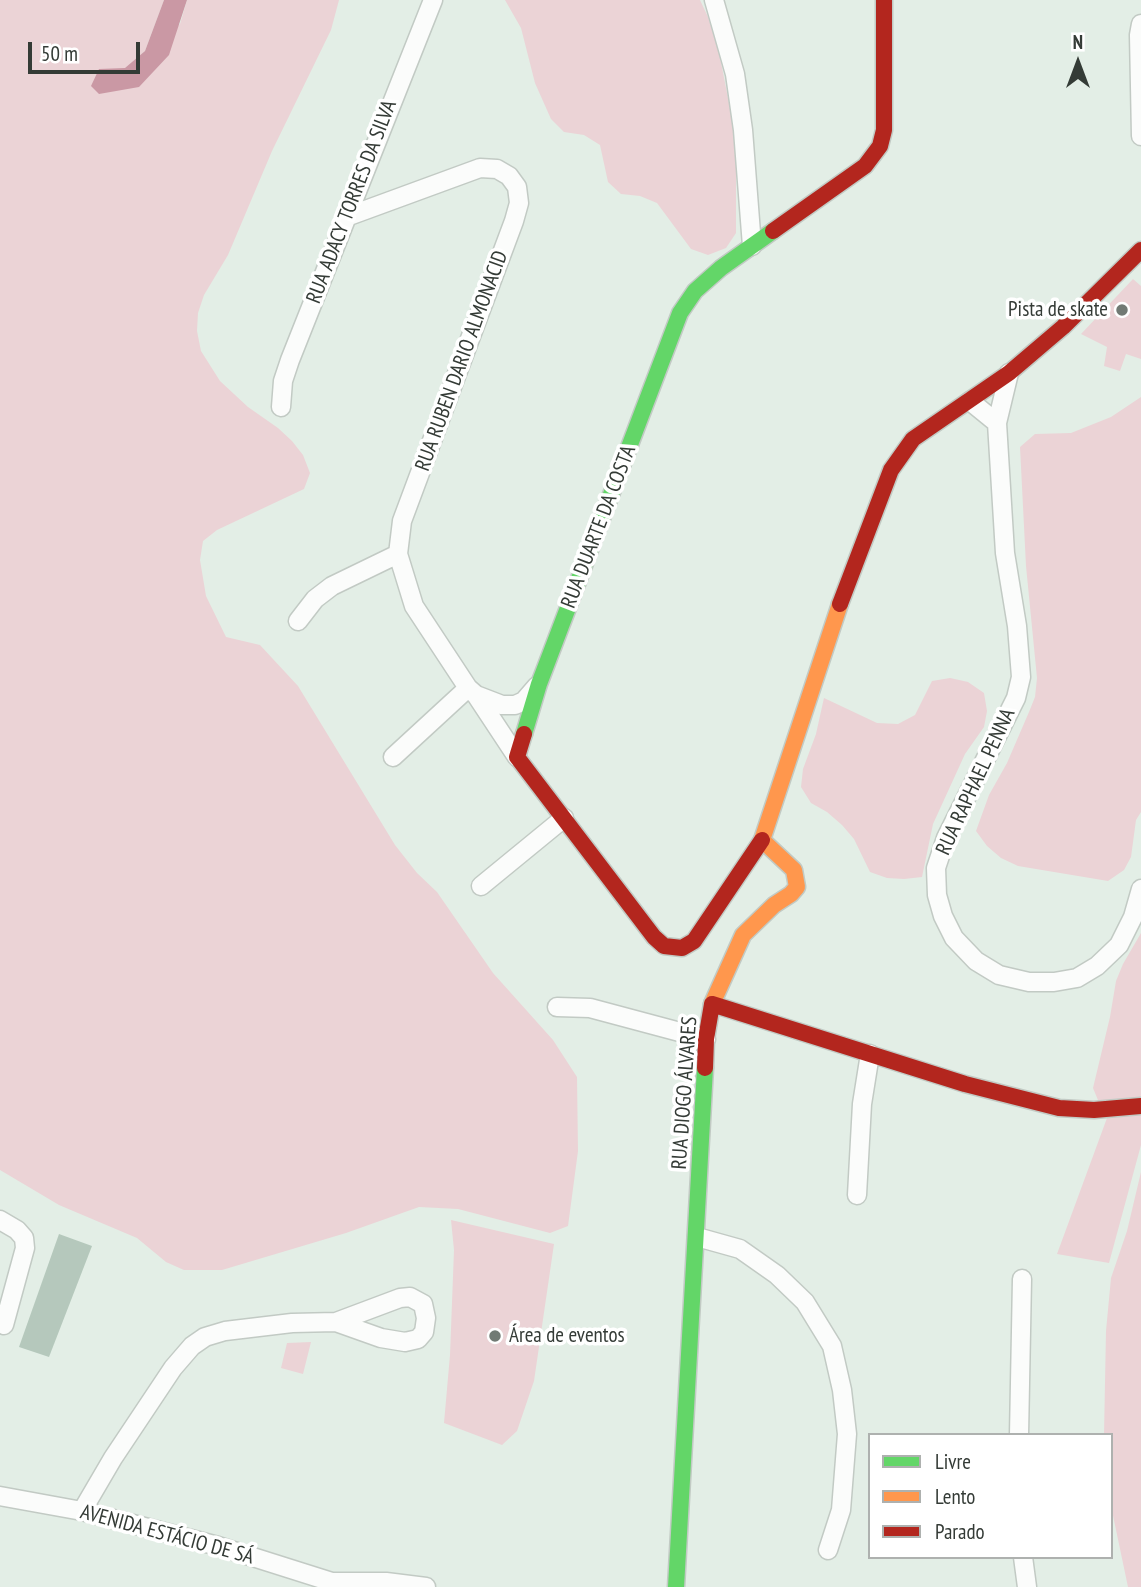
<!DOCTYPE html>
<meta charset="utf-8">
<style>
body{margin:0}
#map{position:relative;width:1141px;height:1587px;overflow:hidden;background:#e3eee6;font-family:"PT Sans Narrow",sans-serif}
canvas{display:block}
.legend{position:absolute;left:868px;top:1433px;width:245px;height:126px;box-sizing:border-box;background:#fff;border:2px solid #aeb1af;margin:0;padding:9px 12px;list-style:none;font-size:21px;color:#343b36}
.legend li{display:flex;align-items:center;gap:14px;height:35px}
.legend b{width:35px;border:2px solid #aeb1af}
.north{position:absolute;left:1043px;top:28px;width:70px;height:70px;-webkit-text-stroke:5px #fff;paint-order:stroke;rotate:0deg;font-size:19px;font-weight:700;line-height:28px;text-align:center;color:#343b36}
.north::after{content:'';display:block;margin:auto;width:24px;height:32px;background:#343b36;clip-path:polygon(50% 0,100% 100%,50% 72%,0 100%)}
.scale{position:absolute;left:28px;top:42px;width:112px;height:32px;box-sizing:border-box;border:4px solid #343b36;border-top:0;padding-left:9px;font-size:21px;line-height:24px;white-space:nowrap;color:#343b36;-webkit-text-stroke:5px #fff;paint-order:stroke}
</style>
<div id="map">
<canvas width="1141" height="1587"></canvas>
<ul class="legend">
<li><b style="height:9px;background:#63d668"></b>Livre</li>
<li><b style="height:9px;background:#ff974d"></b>Lento</li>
<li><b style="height:9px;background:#b3261e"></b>Parado</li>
</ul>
<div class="north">N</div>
<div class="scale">50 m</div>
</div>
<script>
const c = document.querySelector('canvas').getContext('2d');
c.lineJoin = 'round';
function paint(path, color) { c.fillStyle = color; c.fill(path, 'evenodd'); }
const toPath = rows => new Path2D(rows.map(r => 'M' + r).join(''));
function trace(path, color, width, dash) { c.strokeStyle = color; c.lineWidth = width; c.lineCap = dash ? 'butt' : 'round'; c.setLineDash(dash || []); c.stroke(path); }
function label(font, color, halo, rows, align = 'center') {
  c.font = font + ' "PT Sans Narrow",sans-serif'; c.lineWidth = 7; c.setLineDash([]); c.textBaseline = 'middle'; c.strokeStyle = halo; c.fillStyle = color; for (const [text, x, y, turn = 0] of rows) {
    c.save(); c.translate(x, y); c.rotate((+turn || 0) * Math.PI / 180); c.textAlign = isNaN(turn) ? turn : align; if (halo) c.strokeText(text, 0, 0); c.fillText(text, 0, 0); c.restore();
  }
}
paint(toPath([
 [0,0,164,0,145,51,99,94,180,24,187,0,339,0,331,30,272,151,228,255,204,295,198,313,197,331,201,351,220,381,248,407,278,428,292,441,303,455,310,473,304,489,217,530,203,541,200,560,206,596,226,637,260,645,298,686,395,845,417,873,437,892,493,973,553,1040,577,1077,578,1151,568,1226,550,1233,458,1209,419,1207,346,1233,222,1270,184,1270,166,1262,137,1238,59,1205,0,1170],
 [505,0,700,0,708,17,718,47,736,139,736,233,726,248,708,255,691,249,657,203,640,196,621,194,608,182,600,145,584,135,564,132,551,119,535,83,521,28],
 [1133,279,1141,286,1141,359,1126,354,1120,371,1104,366,1107,347,1081,334],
 [1141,397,1141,812,1136,820,1131,857,1124,870,1108,881,1018,866,1001,858,987,846,976,831,989,795,1007,763,1029,712,1035,697,1037,678,1026,566,1020,447,1035,434,1071,433,1111,417],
 [950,678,968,682,984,693,987,711,984,727,965,754,933,824,922,877,904,879,887,878,870,872,854,839,842,825,827,812,811,803,801,787,803,769,816,734,824,698,877,723,898,724,915,715,932,681],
 [1141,933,1141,1099,1100,1105,1093,1088,1110,1017,1116,981,1123,964],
 [1141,1114,1141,1145,1109,1263,1057,1254,1107,1118],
 [1141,1172,1141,1587,1128,1587,1111,1506,1111,1435,1104,1435,1106,1331,1111,1278,1127,1231],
 [451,1220,554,1244,534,1381,517,1431,502,1445,444,1423,450,1355,454,1250],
 [311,1342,303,1374,281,1368,287,1343]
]), '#ebd3d6');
paint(toPath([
 [164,0,187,0,169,55,139,87,99,94,91,86,99,69,125,68,145,51]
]), '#ca98a4');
paint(toPath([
 [59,1234,92,1246,49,1357,19,1347]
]), '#b5c8bc');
const street = toPath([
 [714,0,735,74,743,130,752,246],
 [1141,24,1139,35,1141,136],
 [349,216,480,168,497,169,509,176,517,187,519,203,514,221,402,521,398,554,414,606,468,688,476,695,517,757],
 [1009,373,997,423,1005,553,1017,626,1021,677,1016,698,946,838,936,868,937,895,943,916,954,938,976,961,999,975,1029,982,1054,982,1077,978,1097,966,1119,945,1133,917,1141,889],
 [970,401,997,423],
 [281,407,283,381,290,360,433,0],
 [298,621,315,599,332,586,398,554],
 [476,695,502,705,515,705,524,701,537,686],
 [393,757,468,688],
 [481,886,564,818],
 [557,1007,590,1008,706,1039],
 [857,1195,862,1104,870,1054],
 [0,1220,17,1230,24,1238,25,1248,4,1325],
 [697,1237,740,1249,777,1275,805,1302,832,1346,842,1390,847,1434,841,1510,828,1550],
 [1019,1435,1022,1279],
 [0,1496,82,1511,218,1546,332,1582,386,1582,426,1587],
 [82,1511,113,1458,173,1368,192,1346,205,1337,225,1331,292,1323,336,1322,400,1298,410,1297,423,1304,426,1318,424,1332,418,1339,405,1342,381,1338,336,1322],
 [1023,1557,1027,1587]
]);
const fast = toPath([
 [524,734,539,684,680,313,695,291,721,268,773,231],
 [676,1587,705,1068]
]);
const slow = toPath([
 [712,1004,743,935,774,905,791,894,797,887,794,870,762,840,840,604]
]);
const jam = toPath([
 [773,231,865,166,880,146,884,130,884,0],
 [840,604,891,470,913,439,1009,373,1063,327,1141,250],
 [524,734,517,757,654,937,664,946,682,948,694,941,762,840],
 [705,1068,706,1039,712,1004,965,1084,1059,1108,1094,1110,1141,1106]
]);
trace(street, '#c2cac4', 21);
trace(fast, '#c2cac4', 19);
trace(slow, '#c2cac4', 19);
trace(jam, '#c2cac4', 19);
trace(street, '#fbfcfb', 18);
trace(fast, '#63d668', 16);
trace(slow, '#ff974d', 16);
trace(jam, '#b3261e', 16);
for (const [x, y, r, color] of [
 [1122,310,7,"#717a74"],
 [495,1336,7,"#717a74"]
]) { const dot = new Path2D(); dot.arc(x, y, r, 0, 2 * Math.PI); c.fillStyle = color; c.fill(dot); trace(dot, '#fff', 2.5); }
label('21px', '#343b36', '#fff', [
 ["RUA ADACY TORRES DA SILVA",352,202,-69],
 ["RUA RUBEN DARIO ALMONACID",462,361,-70],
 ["RUA DUARTE DA COSTA",599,527,-69],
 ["RUA RAPHAEL PENNA",976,782,-65],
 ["RUA DIOGO ÁLVARES",685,1093,-86],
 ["AVENIDA ESTÁCIO DE SÁ",167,1535,15]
]);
label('21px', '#343b36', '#fff', [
 ["Pista de skate",1108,310],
 ["Área de eventos",509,1336,"left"]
], 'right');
</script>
